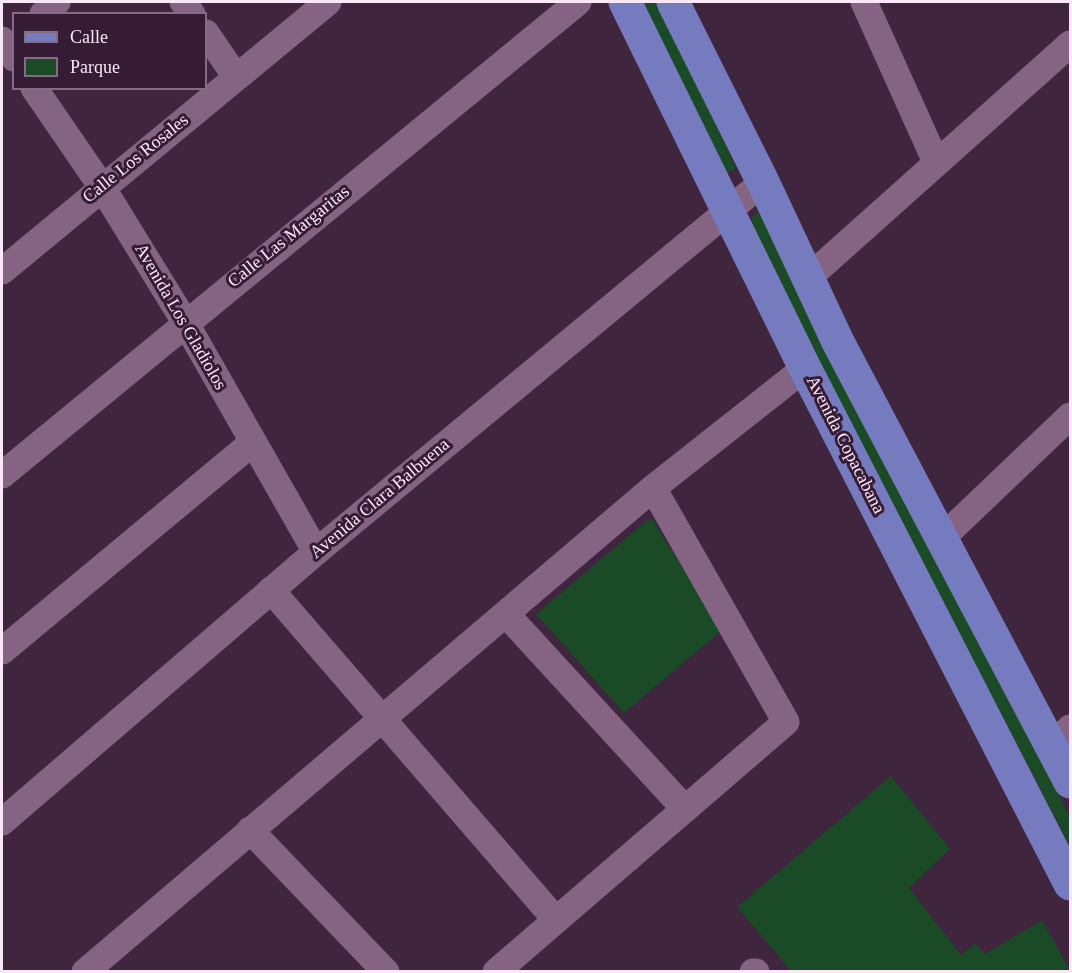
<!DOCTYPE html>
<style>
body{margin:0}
#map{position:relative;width:1072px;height:973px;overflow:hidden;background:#40253f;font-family:"Times New Roman",serif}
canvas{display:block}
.frame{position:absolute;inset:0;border:3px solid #fae7f8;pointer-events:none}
.legend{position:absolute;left:12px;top:12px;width:195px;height:78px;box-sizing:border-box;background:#361b35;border:2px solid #846d83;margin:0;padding:8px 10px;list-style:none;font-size:18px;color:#fae7f8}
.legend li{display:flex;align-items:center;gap:12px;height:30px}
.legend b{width:30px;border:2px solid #846d83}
</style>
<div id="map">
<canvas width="1072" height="973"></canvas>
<div class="frame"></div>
<ul class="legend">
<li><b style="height:8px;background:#767bbf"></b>Calle</li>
<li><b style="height:16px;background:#1b4a26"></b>Parque</li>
</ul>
</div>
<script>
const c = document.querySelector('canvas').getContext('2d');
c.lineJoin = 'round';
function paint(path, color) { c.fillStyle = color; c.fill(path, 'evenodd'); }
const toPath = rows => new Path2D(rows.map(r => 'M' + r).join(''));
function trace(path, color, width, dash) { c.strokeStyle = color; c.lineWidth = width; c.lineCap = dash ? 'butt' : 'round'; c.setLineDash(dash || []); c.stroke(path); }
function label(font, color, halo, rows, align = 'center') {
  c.font = font + ' "Times New Roman",serif'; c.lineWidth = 6; c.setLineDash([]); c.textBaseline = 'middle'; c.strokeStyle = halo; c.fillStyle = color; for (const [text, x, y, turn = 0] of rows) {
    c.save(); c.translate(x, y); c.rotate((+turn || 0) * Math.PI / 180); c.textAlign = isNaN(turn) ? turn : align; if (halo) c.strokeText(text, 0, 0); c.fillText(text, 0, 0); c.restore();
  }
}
paint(toPath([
 [642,2,658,2,736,168,729,173,723,171],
 [758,213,763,215,1070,817,1070,846,836,397,750,221,754,215],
 [651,517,721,631,624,713,536,614],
 [891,776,950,849,909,888,961,955,975,943,985,954,1042,920,1070,971,791,971,737,907]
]), '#1b4a26');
trace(toPath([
 [183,2,192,14],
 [864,2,936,162],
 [43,14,57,2],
 [206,33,236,77],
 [2,40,14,58],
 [34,88,102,187,185,322,316,552],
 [2,271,328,2],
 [807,279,1070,44],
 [2,475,578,2],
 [943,537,1070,416],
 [271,590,556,920],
 [506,614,685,809],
 [2,651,252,443],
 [1052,746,1070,728],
 [2,822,316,552,763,182],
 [250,830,386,972],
 [85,972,653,488,805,368],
 [496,972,786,722,653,488],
 [753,972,756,972]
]), '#846482', 27);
trace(toPath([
 [625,2,805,368,1070,884],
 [673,2,763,182,838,342,1070,782]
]), '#767bbf', 33);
label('18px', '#fae7f8', '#361b35', [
 ["Calle Los Rosales",136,159,-39],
 ["Calle Las Margaritas",289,237,-39],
 ["Avenida Los Gladiolos",180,317,60],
 ["Avenida Copacabana",845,445,63],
 ["Avenida Clara Balbuena",380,499,-40]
]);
</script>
